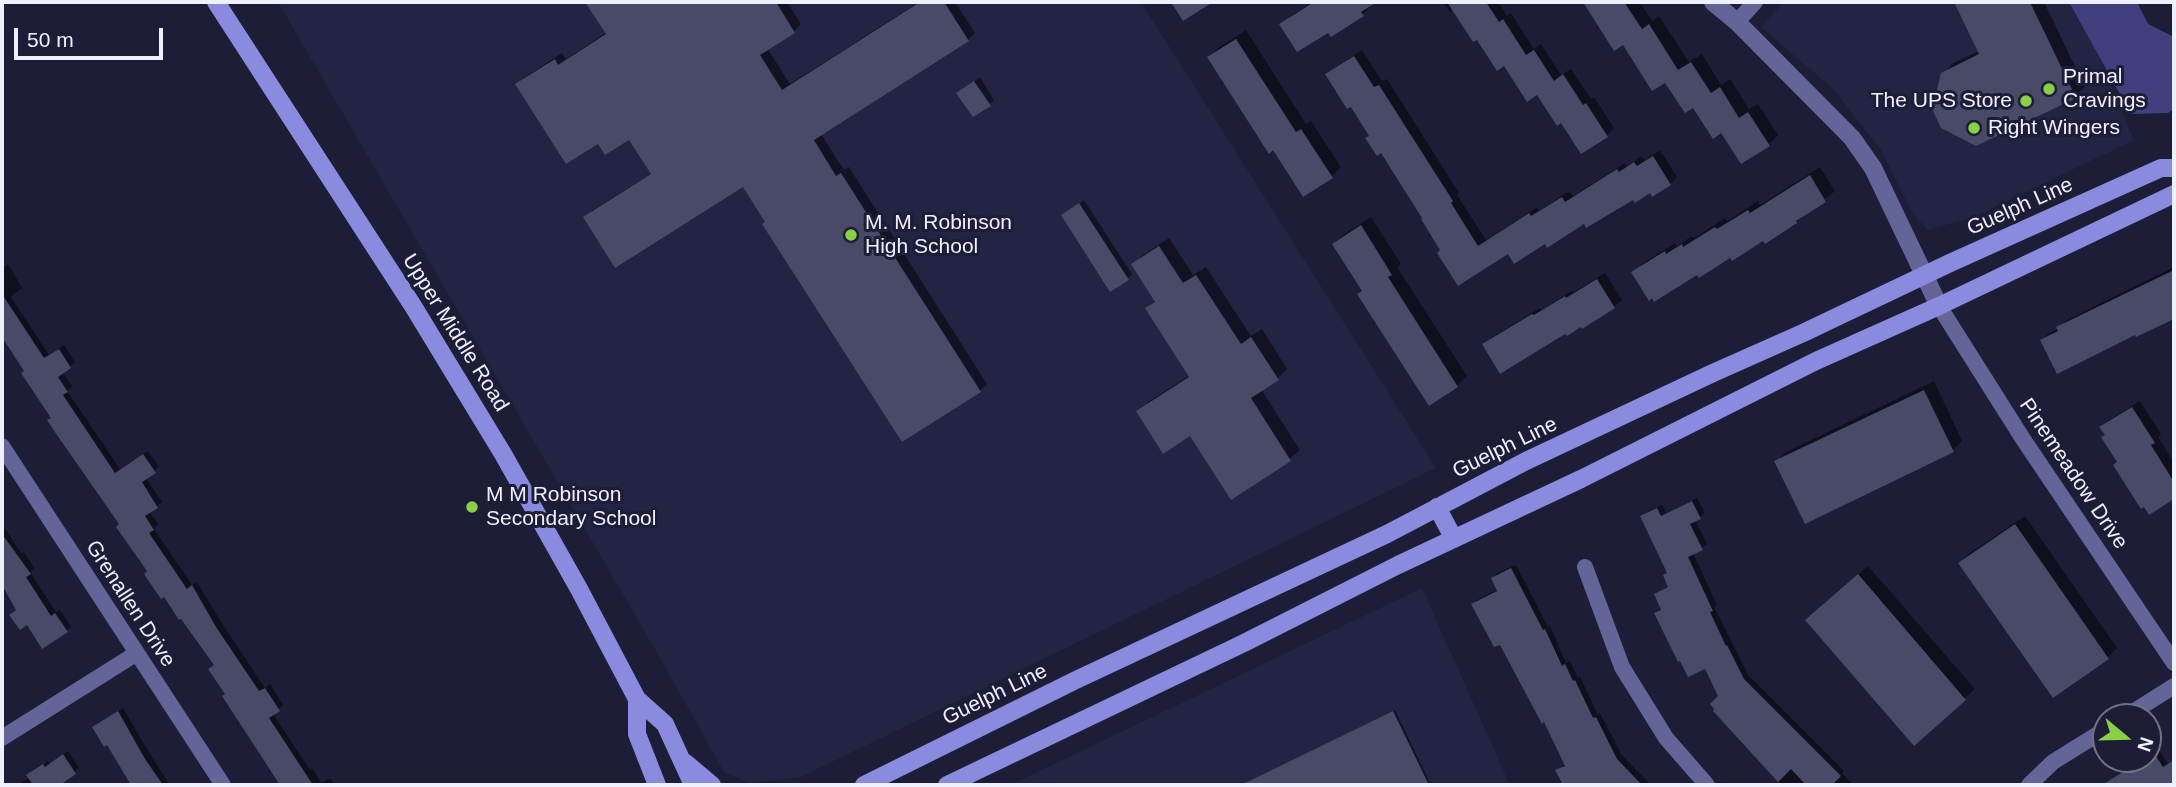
<!DOCTYPE html>
<style>
body{margin:0}
#map{position:relative;width:2176px;height:787px;overflow:hidden;background:#1d1d37;font-family:Arial,sans-serif}
canvas{display:block}
.frame{position:absolute;inset:0;border:4px solid #eef0fe;pointer-events:none}
.north{position:absolute;left:2092px;top:703px;width:70px;height:70px;box-sizing:border-box;background:#1d1d37;border:2px solid #717187;border-radius:50%;rotate:109deg;font-size:19px;font-weight:700;line-height:28px;text-align:center;color:#eef0fe}
.north::after{content:'';display:block;margin:auto;width:24px;height:32px;background:#8bce47;clip-path:polygon(50% 0,100% 100%,50% 72%,0 100%)}
.scale{position:absolute;left:14px;top:28px;width:149px;height:32px;box-sizing:border-box;border:4px solid #eef0fe;border-top:0;padding-left:9px;font-size:21px;line-height:24px;white-space:nowrap;color:#eef0fe;-webkit-text-stroke:5px #1d1d37;paint-order:stroke}
</style>
<div id="map">
<canvas width="2176" height="787"></canvas>
<div class="frame"></div>
<div class="north">N</div>
<div class="scale">50 m</div>
</div>
<script>
const c = document.querySelector('canvas').getContext('2d');
c.lineJoin = 'round';
function paint(path, color) { c.fillStyle = color; c.fill(path, 'evenodd'); }
const toPath = rows => new Path2D(rows.map(r => 'M' + r).join(''));
function trace(path, color, width, dash) { c.strokeStyle = color; c.lineWidth = width; c.lineCap = dash ? 'butt' : 'round'; c.setLineDash(dash || []); c.stroke(path); }
function label(font, color, halo, rows, align = 'center') {
  c.font = font + ' Arial,sans-serif'; c.lineWidth = 6; c.setLineDash([]); c.textBaseline = 'middle'; c.strokeStyle = halo; c.fillStyle = color; for (const [text, x, y, turn = 0] of rows) {
    c.save(); c.translate(x, y); c.rotate((+turn || 0) * Math.PI / 180); c.textAlign = isNaN(turn) ? turn : align; if (halo) c.strokeText(text, 0, 0); c.fillText(text, 0, 0); c.restore();
  }
}
paint(toPath([
 [278,2,1141,2,1436,468,801,777,749,783,724,772,663,663],
 [1784,2,2076,2,2134,140,1974,217,1928,230,1912,213,1881,150,1833,89,1761,27],
 [1422,588,1510,785,1010,785]
]), '#232344');
paint(toPath([
 [2069,2,2137,2,2148,24,2174,37,2174,109,2168,113,2131,114]
]), '#413f7e');
paint(toPath([
 [587,2,787,2,801,24,794,31,767,48,790,84,919,2,955,2,975,33,968,40,821,134,844,170,849,167,987,384,980,391,767,221,743,184,585,218,593,210,652,173,630,138,598,142,518,85,525,77,562,53,566,59,607,32],
 [1312,2,1374,2,1369,5,1370,7,1363,14,1331,34,1329,31,1281,24,1289,17],
 [1443,2,1498,2,1507,16,1511,13,1534,49,1541,44,1561,75,1571,69,1591,99,1594,97,1614,128,1607,135,1562,121,1538,93,1478,37,1454,9,1450,12],
 [1614,2,1640,2,1652,21,1659,16,1689,62,1702,54,1721,85,1730,79,1749,109,1758,104,1778,135,1768,145,1722,131,1666,80,1605,8],
 [1956,2,2044,2,2085,87,2075,96,1976,144,1943,74,1953,63,1979,51],
 [1246,30,1306,124,1311,121,1341,167,1331,177,1274,148,1209,58,1218,48],
 [1362,50,1382,81,1387,79,1459,193,1457,195,1486,240,1537,207,1539,211,1569,191,1573,196,1625,163,1627,166,1642,156,1645,160,1660,150,1677,177,1670,184,1633,197,1584,222,1509,252,1442,250,1424,218,1351,104,1327,75,1334,68],
 [980,77,994,100,990,104,959,93],
 [1820,167,1835,191,1796,222,1731,255,1633,273,1643,263,1675,243,1677,246,1692,236,1694,238,1725,218,1727,221,1758,201,1760,205],
 [1084,200,1132,274,1128,278,1063,215],
 [1371,217,1401,264,1397,267,1467,376,1457,385,1430,403,1334,244,1343,235],
 [1169,238,1193,275,1206,267,1251,336,1262,329,1287,369,1278,378,1261,389,1300,450,1290,459,1191,434,1138,412,1148,402,1190,375,1147,308,1156,300,1133,265,1143,255],
 [8,264,22,288,11,297,49,355,64,345,75,362,62,372,72,386,67,391,120,469,148,451,159,467,146,478,162,502,149,511,158,524,154,529,192,585,197,582,221,622,265,688,270,684,283,705,273,714,310,770,312,768,322,783,330,778,335,785,283,785,224,696,227,693,215,665,149,571,53,418,26,371,6,340,2,343,2,268],
 [2174,267,2174,317,2137,335,2136,333,2042,340,2049,333,2058,329,2065,321],
 [1605,273,1622,300,1614,307,1583,326,1484,344,1492,337,1540,308,1541,310,1573,290,1574,292],
 [1934,381,1962,441,1953,450,1776,462,1786,452],
 [2140,401,2161,434,2158,437,2174,463,2174,497,2149,513,2119,462,2102,427,2109,420],
 [1697,498,1705,513,1695,520,1707,544,1693,553,1717,605,1714,607,1748,675,1844,771,1842,773,1853,785,1782,785,1769,772,1720,696,1706,667,1656,614,1661,609,1656,594,1670,585,1669,572,1642,517,1647,512,1662,505,1666,513],
 [2025,516,2117,648,2108,657,1960,563,1970,553],
 [4,527,21,553,24,552,34,568,30,572,56,612,60,610,71,626,67,631,18,609,2,580,2,528],
 [1516,565,1548,627,1550,626,1566,663,1570,661,1578,678,1580,677,1598,715,1600,713,1621,754,1651,785,1564,785,1557,770,1566,764,1545,720,1500,643,1473,604,1477,600,1498,589,1493,578,1497,573],
 [1868,566,1975,689,1914,743,1817,611],
 [123,708,150,754,170,785,135,785,125,769,99,723],
 [1395,710,1431,785,1242,785],
 [2159,750,2168,764,2174,760,2174,785,2136,785,2127,771],
 [68,751,79,768,57,785,18,785,30,777,33,771,48,761,50,764]
]), '#0007');
paint(toPath([
 [585,2,776,2,795,33,760,55,782,90,920,2,944,2,969,41,814,140,836,176,841,173,981,392,902,442,762,224,765,222,743,187,615,268,583,217,651,174,629,140,605,155,598,144,566,164,515,84,555,59,558,65,606,34],
 [1171,2,1213,2,1183,21],
 [1314,2,1377,2,1361,12,1364,16,1331,37,1328,33,1297,52,1279,24],
 [1447,2,1486,2,1499,22,1503,19,1526,55,1534,50,1554,81,1563,74,1583,105,1586,103,1608,137,1581,154,1561,123,1557,126,1537,95,1527,102,1504,66,1497,71,1477,40,1473,42],
 [1583,2,1624,2,1642,29,1649,24,1678,70,1691,62,1711,93,1720,87,1739,118,1748,112,1770,146,1741,164,1721,133,1713,139,1693,108,1685,113,1665,83,1652,91,1623,45,1614,51],
 [1954,2,2030,2,2076,98,1976,146,1941,128,1932,109,1941,73,1979,54],
 [1236,39,1296,132,1301,129,1333,178,1303,197,1273,150,1269,154,1207,57],
 [1354,56,1374,87,1379,85,1453,201,1451,203,1478,246,1529,213,1531,216,1562,197,1565,202,1617,169,1619,172,1634,162,1637,166,1653,156,1671,185,1652,197,1650,193,1635,203,1633,200,1586,228,1584,224,1547,248,1545,244,1514,264,1508,254,1458,286,1437,253,1440,250,1421,219,1422,218,1381,153,1377,156,1365,138,1369,136,1351,107,1347,109,1325,74],
 [974,81,991,106,973,117,956,93],
 [1810,175,1826,202,1796,221,1797,223,1765,244,1763,241,1732,261,1730,258,1699,278,1697,275,1654,302,1652,298,1649,301,1631,272,1665,251,1666,254,1682,244,1683,247,1715,227,1717,229,1748,210,1750,213],
 [1079,203,1129,280,1110,292,1061,215],
 [1361,225,1392,275,1388,277,1458,387,1429,406,1357,294,1362,291,1332,244],
 [1159,246,1183,283,1196,275,1241,344,1251,337,1279,380,1251,398,1291,461,1231,500,1190,436,1163,454,1136,411,1189,377,1145,308,1155,302,1131,264],
 [2174,270,2174,319,2136,337,2135,335,2057,374,2040,340,2058,331,2056,327],
 [1597,279,1615,308,1582,329,1581,327,1567,336,1565,334,1500,374,1482,344,1532,314,1534,315,1565,296,1566,298],
 [2,294,44,358,59,349,71,368,58,377,68,392,63,395,115,473,143,454,156,473,142,482,158,508,145,516,154,530,149,533,187,589,192,585,216,627,259,691,265,688,280,711,269,718,313,785,280,785,222,696,225,694,208,669,214,665,181,619,179,620,164,597,161,599,144,574,147,571,116,527,119,524,57,435,47,420,51,418,21,373,24,371,2,337],
 [1924,390,1954,452,1805,524,1774,461],
 [2132,407,2155,443,2151,445,2174,482,2174,499,2149,515,2144,507,2141,509,2113,465,2117,462,2101,437,2105,435,2099,427],
 [1692,501,1701,519,1690,524,1703,550,1688,557,1713,611,1710,612,1726,646,1727,645,1744,679,1841,776,1832,785,1806,785,1791,769,1778,782,1713,711,1714,709,1710,704,1718,696,1705,669,1688,677,1680,661,1678,662,1654,613,1661,610,1654,594,1668,587,1663,575,1667,573,1640,516,1657,508,1661,516],
 [2015,524,2109,659,2053,698,1958,563],
 [2,534,31,574,26,577,51,616,55,613,68,632,42,649,27,625,20,630,9,615,16,610,2,585],
 [1511,568,1543,630,1545,629,1562,666,1565,664,1573,681,1575,680,1593,718,1596,717,1617,759,1642,785,1563,785,1555,770,1565,766,1544,722,1542,724,1500,645,1494,647,1471,604,1497,591,1491,578],
 [1858,574,1966,700,1914,746,1805,620],
 [118,711,145,759,163,785,131,785,107,745,104,747,92,727],
 [1393,711,1429,785,1241,785],
 [2154,753,2163,767,2174,760,2174,785,2102,785,2144,759,2148,759,2148,757],
 [63,754,76,774,60,785,33,785,26,775,43,764,45,767]
]), '#494a67');
trace(toPath([
 [1737,22,1755,2],
 [1939,306,2023,439,2174,663],
 [2,446,223,785],
 [1585,567,1622,667,1666,738,1707,785],
 [2125,717,2174,686],
 [2,738,137,653],
 [2029,785,2053,762,2106,729]
]), '#636599', 16);
trace(toPath([
 [1713,2,1737,22,1852,138,1873,168,1939,306]
]), '#636599', 18);
trace(toPath([
 [216,2,413,306,503,454,579,589,637,699,665,724,693,785],
 [1437,507,1454,539],
 [637,699,637,734,657,785],
 [686,763,712,785],
 [864,785,1076,680,1387,534,1526,461,1713,373,1803,333,1950,263,2161,168,2174,168],
 [947,785,1244,643,1398,565,1581,479,1816,361,1939,306,2174,194]
]), '#8a8bdf', 18);
for (const [x, y, r, color] of [
 [2049,89,7,"#8bce47"],
 [2026,101,7,"#8bce47"],
 [1974,128,7,"#8bce47"],
 [851,235,7,"#8bce47"],
 [472,507,7,"#8bce47"]
]) { const dot = new Path2D(); dot.arc(x, y, r, 0, 2 * Math.PI); c.fillStyle = color; c.fill(dot); trace(dot, '#1d1d37', 2.5); }
label('21px', '#eef0fe', '#1d1d37', [
 ["Primal",2063,77],
 ["Cravings",2063,101],
 ["The UPS Store",2012,101,"right"],
 ["Right Wingers",1988,128],
 ["M. M. Robinson",865,223],
 ["High School",865,247],
 ["M M Robinson",486,495],
 ["Secondary School",486,519]
], 'left');
label('21px', '#eef0fe', '#1d1d37', [
 ["Guelph Line",2020,207,-24],
 ["Upper Middle Road",455,333,58],
 ["Guelph Line",1505,448,-26],
 ["Pinemeadow Drive",2073,474,56],
 ["Grenallen Drive",130,604,57],
 ["Guelph Line",995,695,-26]
]);
</script>
